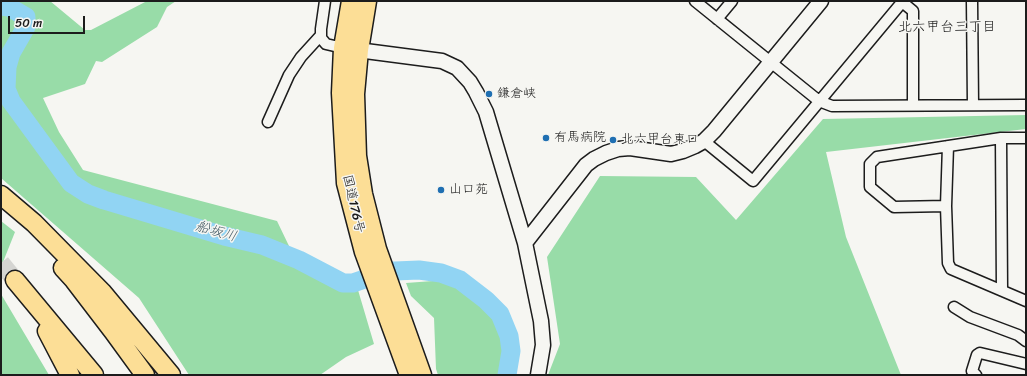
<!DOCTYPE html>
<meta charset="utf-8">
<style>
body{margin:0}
#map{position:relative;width:1027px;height:376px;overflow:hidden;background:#f6f6f2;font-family:Sriracha,sans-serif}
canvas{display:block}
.frame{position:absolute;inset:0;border:2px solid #1c1c1c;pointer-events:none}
.scale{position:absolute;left:8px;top:16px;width:77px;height:18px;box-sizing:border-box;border:2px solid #1c1c1c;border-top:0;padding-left:5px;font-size:12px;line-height:14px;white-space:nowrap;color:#1c1c1c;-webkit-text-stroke:3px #f6f6f2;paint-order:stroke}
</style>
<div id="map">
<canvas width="1027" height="376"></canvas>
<div class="frame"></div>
<div class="scale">50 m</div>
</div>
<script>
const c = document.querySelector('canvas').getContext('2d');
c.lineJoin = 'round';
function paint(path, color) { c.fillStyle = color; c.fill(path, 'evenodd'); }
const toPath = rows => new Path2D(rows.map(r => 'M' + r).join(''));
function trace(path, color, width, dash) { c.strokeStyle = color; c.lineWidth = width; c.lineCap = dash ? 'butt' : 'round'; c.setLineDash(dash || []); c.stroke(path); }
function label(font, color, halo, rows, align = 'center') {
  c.font = font + ' Sriracha,"Klee One",sans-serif'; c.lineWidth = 3; c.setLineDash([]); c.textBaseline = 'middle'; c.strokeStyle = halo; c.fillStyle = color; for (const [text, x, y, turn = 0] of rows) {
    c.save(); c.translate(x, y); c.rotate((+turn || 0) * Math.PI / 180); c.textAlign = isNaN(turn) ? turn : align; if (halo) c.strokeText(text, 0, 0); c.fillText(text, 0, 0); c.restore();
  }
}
paint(toPath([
 [1,1,50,1,85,30,91,30,147,1,176,1,167,7,157,27,102,62,96,61,85,84,43,98,59,132,83,170,277,221,301,271,358,290,374,344,346,357,320,375,189,375,139,298,1,178],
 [1026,115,1026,129,826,152,846,237,901,375,548,375,560,344,547,257,600,176,696,177,736,220,823,119],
 [1,221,15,232,1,267],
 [446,280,489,306,505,344,503,375,438,375,436,369,434,318,411,296,406,283],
 [1,294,49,375,1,375]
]), '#98dca8');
trace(toPath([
 [1,6,9,7,26,17,26,27,11,53,7,67,6,89,11,101,71,183,88,194,104,200,224,236,262,245,299,260,343,283,353,283,382,273,395,271,419,270,441,273,460,280,486,300,500,314,509,336,511,351,507,375]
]), '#91d4f3', 19);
trace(toPath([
 [1,263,15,280]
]), '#d5d5d2', 18, [18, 9]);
const street = toPath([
 [325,1,321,29,321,38,326,44,343,48],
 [695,1,819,101,832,106,1026,105],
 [972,1,973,105],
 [902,2,913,11,913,105],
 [717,19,732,1],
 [268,122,289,75,301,57,321,35],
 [1001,138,1002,290],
 [704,141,753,181,903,1],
 [948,146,946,206,948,263,951,269,1026,301],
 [946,206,894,207,870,187,870,164,877,157,1001,138,1026,138],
 [954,307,970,317,1018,335,1026,341],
 [976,375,972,371,977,355,980,353,1026,364]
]);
const secondary = toPath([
 [350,49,442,61,457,68,470,82,476,92,486,112,525,243,541,321,543,345,538,375],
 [525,243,586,165,594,159,606,153,618,149,630,148,671,154,683,151,695,146,704,141,714,131,821,1]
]);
const highway = toPath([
 [351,1,343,48,341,93,346,183,364,252,409,375],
 [367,1,359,50,355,94,357,156,363,194,377,249,422,375],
 [1,195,34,223,102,292,171,375],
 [63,268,74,280,113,331,145,375],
 [15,280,94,375],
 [47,331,70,375]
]);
trace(street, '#1c1c1c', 13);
trace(secondary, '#1c1c1c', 17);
trace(highway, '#1c1c1c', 21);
trace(street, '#f6f6f2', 10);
trace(secondary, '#f6f6f2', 14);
trace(highway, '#fcde96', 18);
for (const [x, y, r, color] of [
 [489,94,4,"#1f6fb2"],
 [546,138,4,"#1f6fb2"],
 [613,140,4,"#1f6fb2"],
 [441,190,4,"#1f6fb2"]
]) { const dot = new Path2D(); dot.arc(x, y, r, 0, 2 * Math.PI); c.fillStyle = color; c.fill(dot); trace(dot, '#f6f6f2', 1.5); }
label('13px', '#1c1c1c', '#f6f6f2', [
 ["鎌倉峡",497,94],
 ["有馬病院",554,138],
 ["北六甲台東口",621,140],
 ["山口苑",449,190]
], 'left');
label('13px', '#1c1c1c', '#f6f6f2', [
 ["国道176号",353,204,77]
]);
label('14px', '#1c1c1c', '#f6f6f2', [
 ["北六甲台三丁目",947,27]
]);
label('italic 14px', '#455c67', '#f6f6f2', [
 ["船坂川",216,232,16]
]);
</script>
